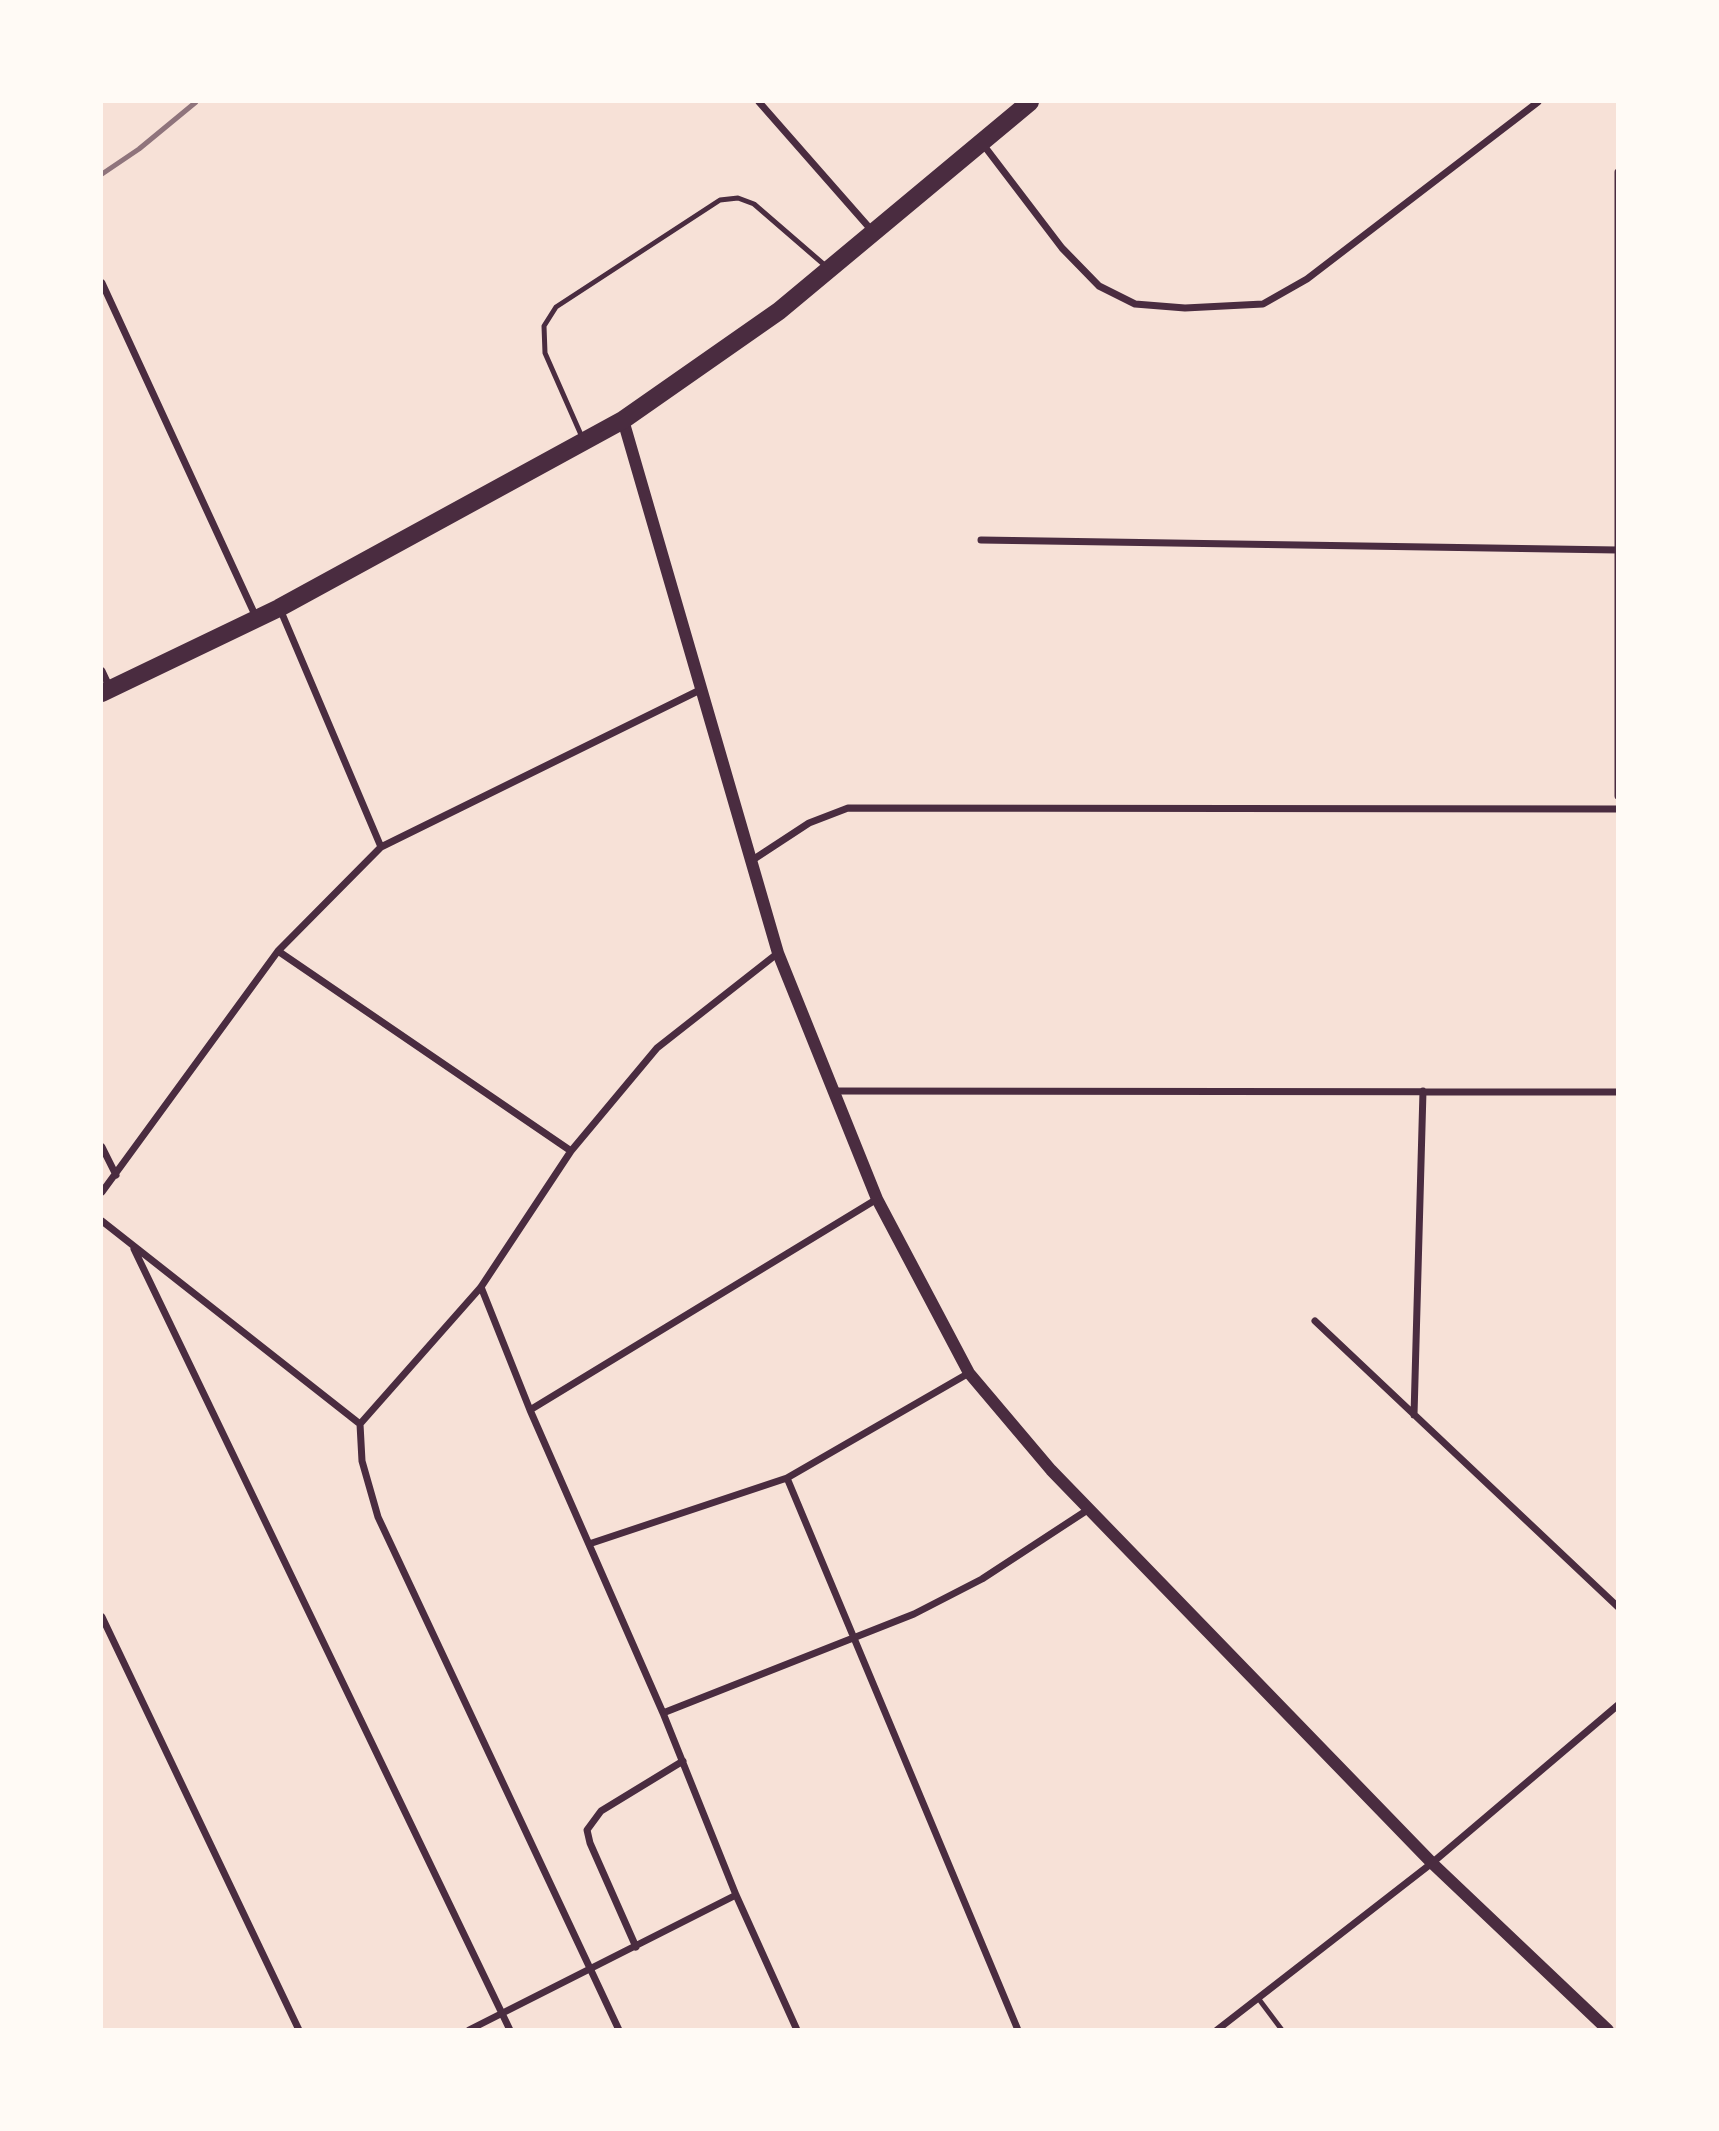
<!DOCTYPE html>
<style>
body{margin:0}
#map{position:relative;width:1719px;height:2131px;overflow:hidden;background:#f7e1d7;font-family:"Exo 2",sans-serif}
canvas{display:block}
.frame{position:absolute;inset:0;border:103px solid #fffaf5;pointer-events:none}
</style>
<div id="map">
<canvas width="1719" height="2131"></canvas>
<div class="frame"></div>
</div>
<script>
const c = document.querySelector('canvas').getContext('2d');
c.lineJoin = 'round';
const toPath = rows => new Path2D(rows.map(r => 'M' + r).join(''));
function trace(path, color, width, dash) { c.strokeStyle = color; c.lineWidth = width; c.lineCap = dash ? 'butt' : 'round'; c.setLineDash(dash || []); c.stroke(path); }
trace(toPath([
 [582,437,545,353,544,326,556,307,720,200,738,198,754,204,828,268],
 [1258,1998,1282,2030]
]), '#4a2c40', 5);
trace(toPath([
 [759,102,874,233],
 [982,143,1062,248,1099,286,1135,304,1185,308,1263,304,1307,279,1538,102],
 [1618,172,1618,796],
 [102,283,256,617],
 [981,540,1617,550],
 [280,609,381,847],
 [102,671,110,688],
 [751,861,809,823,848,808,1618,809],
 [278,951,571,1151,657,1048,778,953],
 [835,1091,1618,1092],
 [102,1147,116,1175],
 [102,1192,278,951,381,847,702,689],
 [102,1221,360,1424,481,1287,571,1151],
 [134,1249,510,2030],
 [481,1287,530,1410,663,1713,736,1895,797,2030],
 [1315,1321,1618,1607],
 [969,1373,787,1478,1018,2030],
 [530,1410,877,1199],
 [1414,1415,1423,1091],
 [360,1424,362,1461,378,1517,619,2030],
 [589,1544,787,1478],
 [102,1617,299,2030],
 [663,1713,914,1614,982,1579,1089,1509],
 [636,1947,590,1843,587,1830,601,1811,683,1761],
 [469,2030,736,1895],
 [1217,2030,1432,1863,1618,1705]
]), '#4a2c40', 7);
trace(toPath([
 [623,420,778,953,877,1199,969,1373,1051,1470,1432,1863,1608,2030]
]), '#4a2c40', 12);
trace(toPath([
 [102,693,279,608,623,420,779,311,1030,102]
]), '#4a2c40', 18);
trace(toPath([
 [102,174,139,149,196,102]
]), '#8f747c', 5);
</script>
